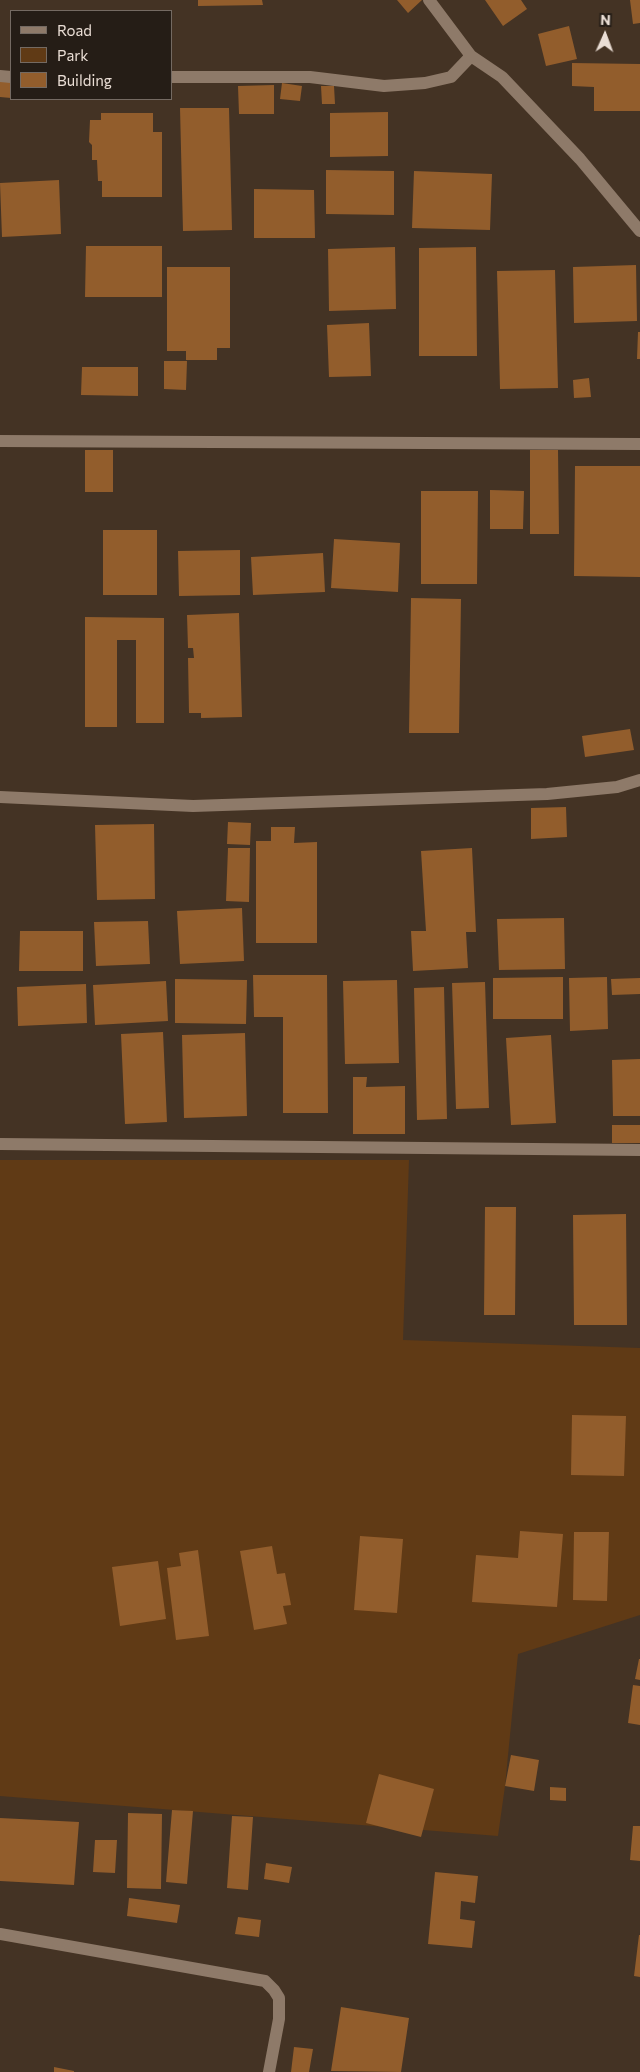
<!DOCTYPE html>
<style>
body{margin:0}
#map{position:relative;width:640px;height:2072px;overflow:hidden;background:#443324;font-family:Commissioner,sans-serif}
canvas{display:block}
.legend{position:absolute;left:10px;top:10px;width:162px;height:90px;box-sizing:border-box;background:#251d16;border:1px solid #746a62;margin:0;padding:6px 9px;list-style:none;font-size:15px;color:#eaded5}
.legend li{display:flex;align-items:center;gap:10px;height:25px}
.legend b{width:25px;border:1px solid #746a62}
.north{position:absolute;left:580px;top:10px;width:50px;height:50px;-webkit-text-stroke:4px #251d16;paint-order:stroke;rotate:2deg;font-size:14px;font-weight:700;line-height:20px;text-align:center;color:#eaded5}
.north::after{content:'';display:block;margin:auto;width:18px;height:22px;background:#eaded5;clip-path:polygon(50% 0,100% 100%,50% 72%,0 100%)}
</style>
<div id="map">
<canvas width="640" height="2072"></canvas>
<ul class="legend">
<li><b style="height:6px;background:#8e7a69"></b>Road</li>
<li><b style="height:14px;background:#603a15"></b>Park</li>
<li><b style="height:14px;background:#925d2c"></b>Building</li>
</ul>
<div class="north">N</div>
</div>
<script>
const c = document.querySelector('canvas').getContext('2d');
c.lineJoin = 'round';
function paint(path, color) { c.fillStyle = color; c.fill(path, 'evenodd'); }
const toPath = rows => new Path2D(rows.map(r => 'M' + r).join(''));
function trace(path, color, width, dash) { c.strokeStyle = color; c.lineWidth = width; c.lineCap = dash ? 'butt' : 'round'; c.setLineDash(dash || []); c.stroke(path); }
paint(toPath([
 [0,1160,409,1160,403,1340,640,1348,640,1615,518,1654,505,1786,498,1836,0,1796]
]), '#603a15');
paint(toPath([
 [198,0,262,0,263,5,198,6],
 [397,0,422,0,408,13],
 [485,0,521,0,527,9,503,26],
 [630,0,640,0,640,23,633,24],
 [569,26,577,59,546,66,538,34],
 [572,63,640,64,640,111,594,111,594,87,572,86],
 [0,81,11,81,11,98,0,97],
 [282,83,302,86,300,101,280,99],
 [274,85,274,114,239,114,238,86],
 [321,86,334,86,335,104,322,104],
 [180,108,229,108,232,230,183,231],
 [388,112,388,156,330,157,330,113],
 [101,113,153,113,153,132,162,132,162,197,102,197,102,181,98,181,97,160,92,160,92,145,89,142,90,120,101,120],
 [326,170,394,171,394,215,326,214],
 [414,171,492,174,490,230,412,228],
 [59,180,61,234,2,237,0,183],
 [254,189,314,190,315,238,254,238],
 [86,246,162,246,162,297,85,297],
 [395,247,396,309,329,311,328,249],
 [476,247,477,356,419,356,419,248],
 [636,265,637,321,574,323,573,267],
 [167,267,230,267,230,348,217,348,217,360,186,360,186,351,167,351],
 [555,270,558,388,500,389,497,271],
 [369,323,371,376,329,377,327,325],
 [638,332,640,332,640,359,637,359],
 [164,361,187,361,186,390,164,389],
 [82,367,138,367,138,396,81,395],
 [589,378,591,397,574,398,573,380],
 [85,450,113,450,113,492,85,492],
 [530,450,558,450,559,534,530,534],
 [575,466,640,466,640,577,574,576],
 [490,490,524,491,523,529,490,529],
 [421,491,478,491,477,584,421,584],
 [103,530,157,530,157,595,103,595],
 [334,539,400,543,398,592,331,588],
 [240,550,240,595,179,596,178,551],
 [323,553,325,592,253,595,251,557],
 [411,598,461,599,459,733,409,733],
 [239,613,242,717,201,718,201,713,189,713,188,658,194,658,193,648,188,648,187,615],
 [85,617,164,618,164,723,136,723,136,640,117,640,117,727,85,727],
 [630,729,634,750,585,757,582,736],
 [566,807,567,837,531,839,531,808],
 [228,822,251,823,250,845,227,844],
 [154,824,155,899,97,900,95,825],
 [271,827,295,827,294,843,317,842,317,943,256,943,256,841,271,841],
 [228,848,250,848,249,902,226,901],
 [472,848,476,932,466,932,468,968,413,971,411,931,426,931,421,851],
 [242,908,244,961,180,964,177,911],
 [564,918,565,969,499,970,497,919],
 [148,921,150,964,96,966,94,922],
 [20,931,83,931,83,971,19,971],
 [253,975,327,975,328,1113,283,1113,283,1017,254,1017],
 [563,977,563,1019,493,1019,493,978],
 [607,977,608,1029,570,1031,569,978],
 [640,978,640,994,612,995,611,979],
 [175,979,247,980,246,1024,175,1023],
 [397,980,399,1063,345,1064,343,981],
 [166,981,168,1021,95,1025,93,985],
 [485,982,489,1108,456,1109,452,983],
 [86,984,87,1023,18,1026,17,987],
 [444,987,447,1119,417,1120,414,988],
 [163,1032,167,1122,125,1124,121,1034],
 [245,1033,247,1116,184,1118,182,1035],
 [551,1035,556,1123,511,1125,506,1038],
 [640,1059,640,1116,613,1116,612,1060],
 [353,1077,367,1077,366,1087,405,1086,405,1134,353,1134],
 [612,1125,640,1125,640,1143,612,1143],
 [485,1207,516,1207,515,1315,484,1315],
 [626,1214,627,1325,574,1325,573,1215],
 [572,1415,626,1416,624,1476,571,1475],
 [520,1531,563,1534,557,1607,472,1602,476,1555,518,1558],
 [574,1532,609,1532,607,1601,573,1600],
 [360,1536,403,1539,397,1613,354,1610],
 [272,1546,277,1574,285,1573,291,1605,283,1606,287,1624,254,1630,240,1551],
 [198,1550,209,1636,176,1640,167,1568,181,1566,179,1553],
 [158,1561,166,1619,120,1626,112,1567],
 [639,1659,640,1659,640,1680,635,1679],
 [633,1685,640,1686,640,1725,628,1723],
 [511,1755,539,1760,534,1791,505,1786],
 [379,1774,434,1789,421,1837,366,1823],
 [550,1787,566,1788,566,1801,550,1800],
 [172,1810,193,1811,187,1884,166,1882],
 [128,1813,162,1814,161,1889,127,1888],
 [232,1816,253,1817,248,1890,227,1888],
 [0,1818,79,1822,74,1885,0,1881],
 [633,1826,640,1826,640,1861,630,1860],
 [95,1840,117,1840,115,1873,93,1872],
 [266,1863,292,1867,289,1883,264,1879],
 [435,1872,478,1876,475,1903,461,1901,460,1919,475,1921,472,1948,428,1944],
 [129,1898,180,1905,177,1923,127,1916],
 [238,1917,261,1920,259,1937,235,1934],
 [639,1935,640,1935,640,1977,634,1976],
 [341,2007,409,2018,401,2072,331,2071],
 [294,2047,313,2049,309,2072,291,2072],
 [54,2067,74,2071,74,2072,54,2072]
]), '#925d2c');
trace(toPath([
 [429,0,471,56,502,77,580,159,640,231],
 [0,76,11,77],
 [171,77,310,77,384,86,425,83,451,77,471,56],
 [0,441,640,444],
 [0,797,193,806,547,794,617,787,640,780],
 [0,1144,640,1150],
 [0,1934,265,1981,274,1990,279,1998,279,2019,269,2072]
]), '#8e7a69', 12);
</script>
